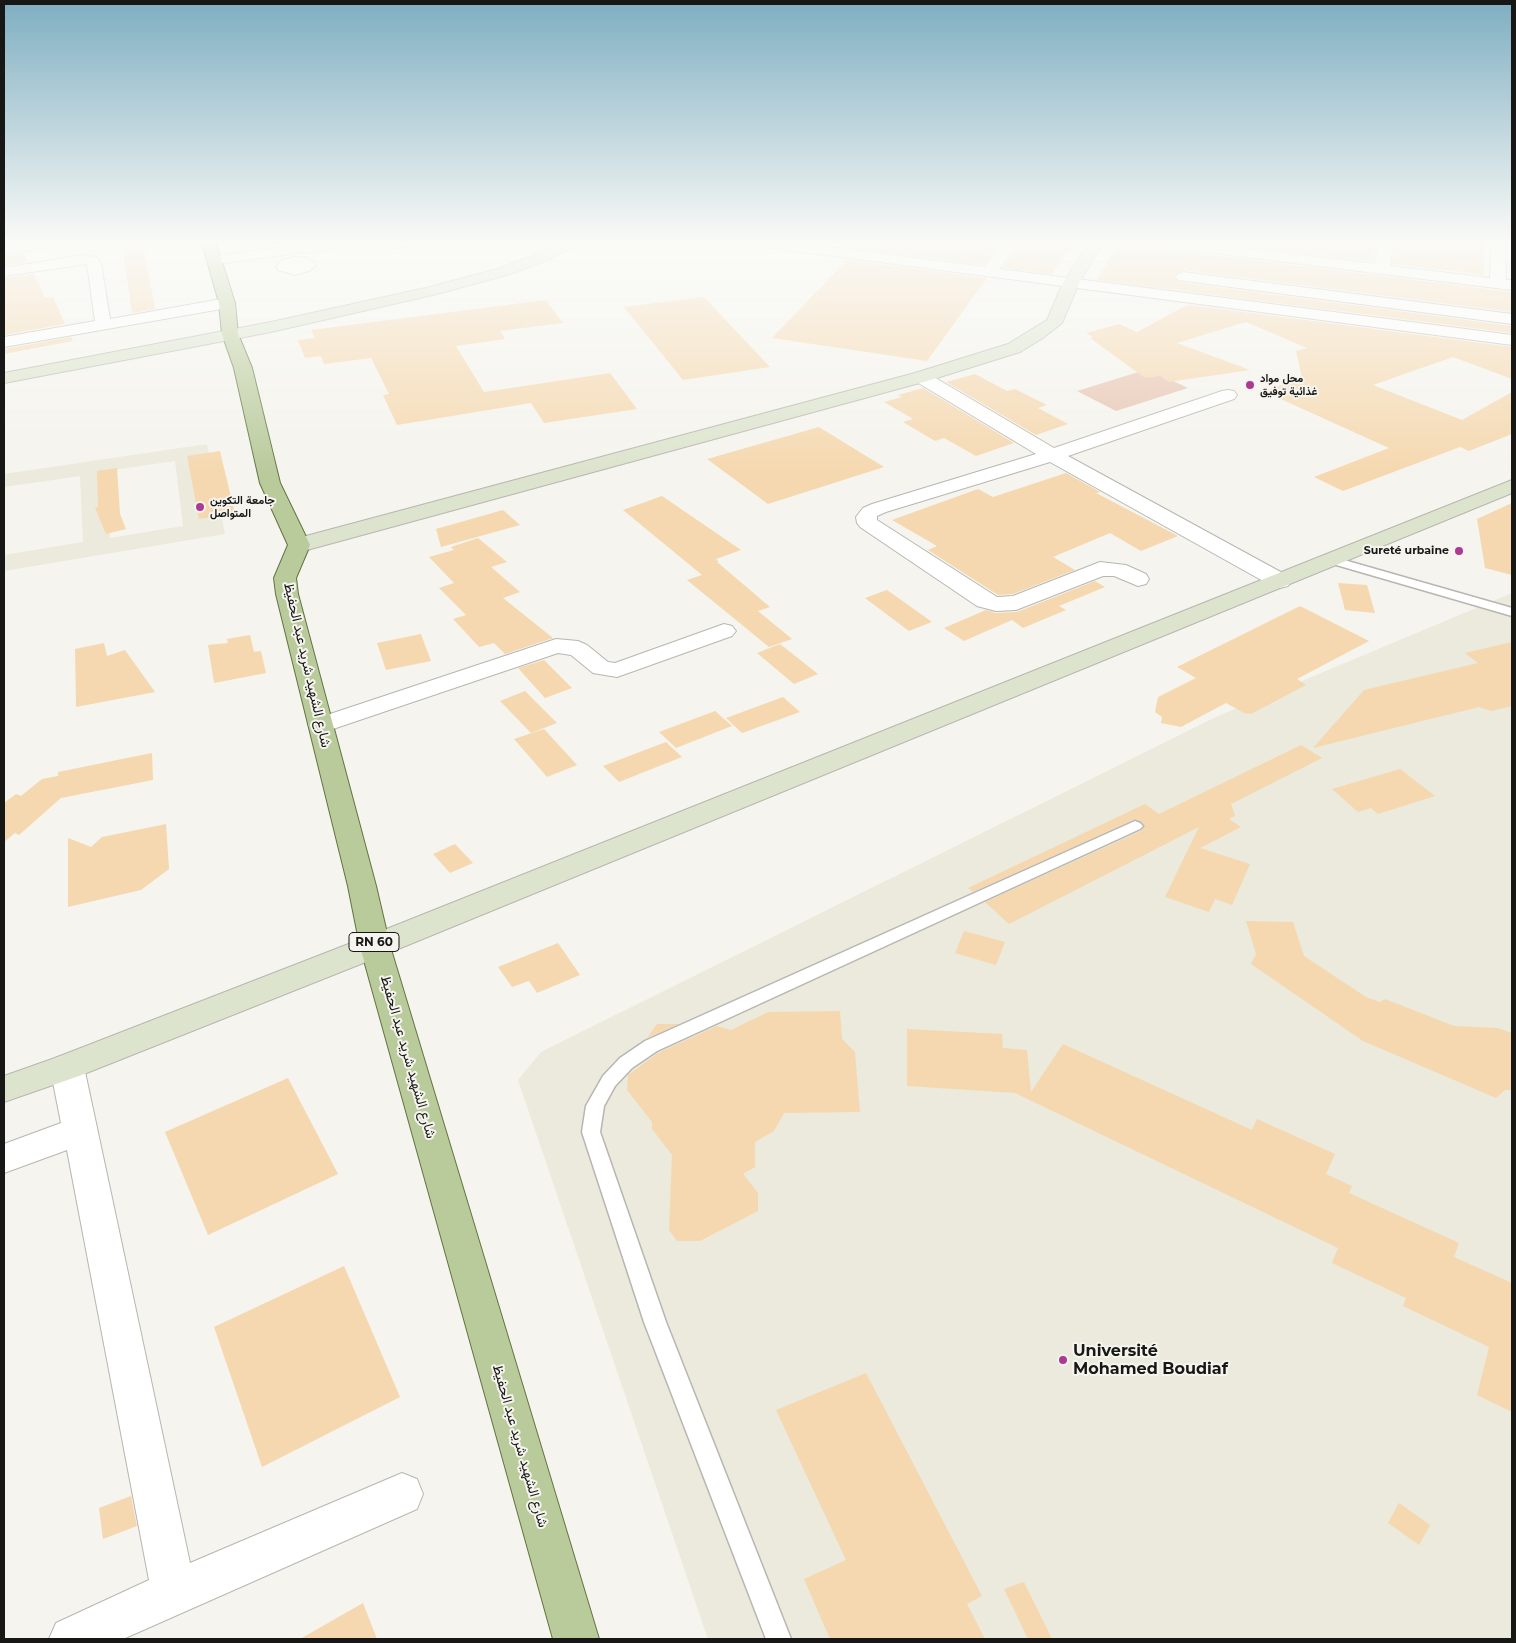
<!DOCTYPE html>
<meta charset="utf-8">
<style>
body{margin:0}
#map{position:relative;width:1516px;height:1643px;overflow:hidden;background:#f5f4ee;font-family:Montserrat,sans-serif}
canvas{display:block}
.frame{position:absolute;inset:0;border:5px solid #171715;pointer-events:none}
</style>
<div id="map">
<canvas width="1516" height="1643"></canvas>
<div class="frame"></div>
</div>
<script>
const c = document.querySelector('canvas').getContext('2d');
c.lineJoin = 'round';
function paint(path, color) { c.fillStyle = color; c.fill(path, 'evenodd'); }
const toPath = rows => new Path2D(rows.map(r => 'M' + r).join(''));
function trace(path, color, width, dash) { c.strokeStyle = color; c.lineWidth = width; c.lineCap = dash ? 'butt' : 'round'; c.setLineDash(dash || []); c.stroke(path); }
function label(font, color, halo, rows, align = 'center') {
  c.font = font + ' Montserrat,Vazirmatn,sans-serif'; c.lineWidth = 4; c.setLineDash([]); c.textBaseline = 'middle'; c.strokeStyle = halo; c.fillStyle = color; for (const [text, x, y, turn = 0] of rows) {
    c.save(); c.translate(x, y); c.rotate((+turn || 0) * Math.PI / 180); c.textAlign = isNaN(turn) ? turn : align; if (halo) c.strokeText(text, 0, 0); c.fillText(text, 0, 0); c.restore();
  }
}
paint(toPath([
 [207,444,225,534,4,571,4,555,83,542,80,476,4,487,4,474],
 [175,461,183,526,110,538,106,471],
 [1512,593,1512,1639,708,1639,518,1080,541,1052,1216,717]
]), '#ebeadc');
paint(toPath([
 [1148,369,1188,388,1116,411,1077,391]
]), '#e7c4b0');
paint(toPath([
 [122,243,143,243,155,309,132,313],
 [863,243,1001,243,984,265,858,249],
 [1020,243,1073,243,1052,274,1002,268],
 [1119,243,1156,243,1165,249,1512,292,1512,312,1183,270,1177,273,1173,277,1178,282,1512,326,1512,333,1097,280],
 [1219,243,1377,243,1373,262],
 [1395,243,1485,243,1484,275,1392,264],
 [24,253,28,262,4,266,4,256],
 [847,260,987,278,927,361,772,338],
 [34,274,45,298,53,297,65,324,4,335,4,278],
 [704,297,770,367,683,380,624,307],
 [546,300,563,323,500,331,505,339,456,346,484,392,610,373,637,409,544,423,531,403,397,425,383,395,389,394,371,358,324,364,321,356,305,358,298,340,315,338,311,330],
 [1190,305,1512,347,1512,379,1453,357,1373,385,1462,420,1512,392,1512,434,1469,451,1460,447,1343,491,1314,477,1389,448,1263,391,1302,378,1296,351,1307,348,1246,322,1177,343,1250,370,1169,382,1160,376,1145,378,1090,338,1093,337,1086,333,1119,324,1137,332,1183,307],
 [71,337,73,341,4,354,4,349],
 [975,374,1007,391,1015,389,1047,405,1038,408,1068,424,1036,435,946,382],
 [923,388,1014,443,976,456,944,438,935,441,903,422,913,419,884,402,902,397,898,395],
 [819,427,884,467,768,504,707,459],
 [220,451,235,514,199,519,187,456],
 [117,468,120,514,126,529,106,534,95,508,98,507,97,471],
 [1066,473,1100,492,1096,493,1178,536,1141,551,1110,533,1053,557,1075,570,1013,594,998,595,928,550,937,546,892,520,978,489,993,497],
 [662,496,741,550,716,559,719,562,717,562,770,607,758,611,792,639,769,647,687,580,702,575,623,510],
 [1512,503,1512,575,1485,568,1477,519],
 [503,510,520,525,441,547,436,529],
 [478,538,507,562,491,567,520,592,503,598,553,638,505,654,494,643,479,647,453,619,466,615,439,588,454,583,429,557,454,550,451,547],
 [1095,581,1105,587,1059,606,1066,610,1023,628,1012,620,964,641,944,628,986,610,996,613,1017,612],
 [1338,583,1367,585,1375,613,1345,610],
 [887,590,932,622,909,631,865,598],
 [1300,606,1369,641,1297,679,1306,685,1251,714,1244,713,1226,703,1181,727,1161,723,1162,717,1155,712,1158,697,1196,678,1177,667],
 [421,634,431,661,386,670,377,643],
 [250,635,254,652,261,651,266,673,214,683,208,645,228,643,227,639],
 [1512,642,1512,706,1491,711,1479,707,1313,748,1364,690,1478,663,1465,653],
 [104,643,107,656,125,650,155,692,76,707,75,649],
 [780,644,818,674,794,684,757,653],
 [544,660,572,688,545,698,518,668],
 [525,691,557,723,531,733,500,701],
 [783,697,800,712,742,733,726,718],
 [715,711,732,726,676,748,659,732],
 [544,729,577,765,547,777,514,739],
 [666,742,682,757,619,782,603,766],
 [1301,745,1322,758,1231,804,1235,816,1229,819,1241,827,1200,848,1250,864,1232,905,1215,899,1209,912,1165,897,1199,827,1009,924,985,902,1141,831,1144,825,1136,819,973,892,968,888,1145,804,1159,814],
 [152,753,153,780,61,798,19,835,15,833,4,842,4,803,16,794,21,796,42,779,58,776,58,772],
 [1400,769,1435,796,1378,814,1371,808,1358,812,1332,789],
 [166,824,169,869,141,890,68,907,68,838,91,847,102,837],
 [455,844,473,863,450,873,433,854],
 [1246,921,1293,922,1304,956,1366,997,1380,1002,1385,999,1454,1026,1498,1028,1512,1033,1512,1090,1505,1090,1496,1098,1363,1041,1251,964,1256,954],
 [964,931,1005,942,996,965,955,953],
 [558,943,580,975,537,993,529,981,512,987,498,967],
 [840,1011,842,1039,855,1052,860,1112,784,1113,774,1131,755,1142,755,1167,743,1174,758,1193,758,1211,700,1241,677,1241,669,1230,672,1155,652,1129,652,1122,627,1090,628,1075,658,1053,717,1026,731,1030,768,1012],
 [657,1024,679,1024,647,1038],
 [907,1029,1002,1034,1003,1048,1027,1050,1031,1092,1063,1044,1252,1130,1257,1119,1335,1154,1326,1174,1352,1186,1349,1193,1459,1243,1454,1257,1512,1283,1512,1412,1477,1395,1489,1347,1403,1306,1406,1298,1332,1263,1338,1248,1015,1093,907,1086],
 [288,1078,338,1174,208,1235,165,1132],
 [344,1266,400,1397,262,1467,214,1327],
 [866,1373,982,1596,967,1604,985,1639,830,1639,804,1579,846,1560,776,1410],
 [131,1496,137,1526,103,1539,99,1508],
 [1399,1503,1430,1525,1419,1545,1388,1523],
 [1024,1582,1052,1639,1028,1639,1004,1589],
 [363,1603,377,1639,300,1639]
]), '#f5d8af');
const lane = toPath([
 [1330,556,1512,608,1512,616,1326,562,1324,560,1326,558,1330,556],
 [1135,821,1140,823,1143,826,1140,829,657,1051,632,1068,615,1086,604,1106,600,1132,666,1322,791,1639,766,1639,644,1322,582,1132,586,1106,603,1076,620,1058,645,1041,1135,821]
]);
const street = toPath([
 [20,243,55,243,48,247,4,254,4,246,20,243],
 [311,243,337,243,337,245,335,248,330,249,216,264,211,263,209,260,211,257,216,256,311,243],
 [389,243,411,243,409,246,396,248,391,247,389,243],
 [758,243,800,243,985,267,1003,243,1018,243,999,269,1512,335,1512,345,765,247,758,243],
 [1158,243,1202,243,1375,264,1379,243,1393,243,1390,266,1490,278,1491,243,1505,243,1506,280,1512,280,1512,290,1165,247,1158,243],
 [82,255,96,257,101,263,110,319,227,298,233,300,235,303,233,306,227,308,4,347,4,337,95,321,87,264,4,276,4,268,82,255],
 [295,257,308,258,316,265,311,270,295,275,278,270,276,267,282,260,295,257],
 [1183,272,1512,314,1512,324,1178,280,1175,277,1178,274,1183,272],
 [921,372,927,373,1054,448,1222,391,1228,390,1234,391,1237,395,1234,399,1068,456,1288,576,1291,581,1288,586,1280,588,1272,586,1050,462,886,512,877,516,877,520,997,597,1013,596,1100,562,1126,565,1146,574,1149,579,1146,584,1138,586,1114,576,1103,576,1016,610,996,611,977,606,860,527,857,523,856,517,859,513,863,508,872,504,1036,454,915,381,912,377,915,373,921,372],
 [724,624,732,626,736,631,732,636,617,677,593,673,571,655,558,653,330,730,321,733,312,730,308,725,312,720,556,639,578,641,587,645,608,662,615,663,724,624],
 [67,1054,79,1058,84,1067,190,1563,402,1473,417,1479,423,1494,417,1509,123,1639,49,1639,56,1623,149,1580,67,1150,4,1173,4,1144,61,1123,50,1067,55,1058,67,1054]
]);
const secondary = toPath([
 [558,243,577,243,575,246,545,261,507,275,437,294,271,332,4,383,4,373,271,322,430,287,497,269,535,255,558,243],
 [1089,243,1103,243,1079,283,1062,323,1043,338,1020,352,927,381,307,550,299,551,291,550,288,545,291,540,915,373,1008,344,1047,320,1063,283,1089,243],
 [1512,480,1512,493,386,954,79,1076,4,1102,4,1076,55,1058,364,938,1512,480]
]);
const primary = toPath([
 [202,243,216,243,235,303,238,334,252,368,280,483,310,545,296,578,298,594,376,886,390,946,599,1639,553,1639,360,946,348,886,276,594,274,578,288,545,260,483,234,368,222,334,219,303,202,243]
]);
trace(lane, '#b7b6b0', 3);
trace(street, '#b7b6b0', 2);
trace(secondary, '#b7b6b0', 2);
trace(primary, '#627441', 2);
paint(lane, '#fff');
paint(street, '#fff');
paint(secondary, '#dce4cd');
paint(primary, '#b9ca9b');
const sky = c.createLinearGradient(0, 0, 0, 473);
sky.addColorStop(0, '#7eaec1');
sky.addColorStop(0.51, '#fafaf7');
sky.addColorStop(1, '#fafaf700');
c.fillStyle = sky;
c.fillRect(0, 0, 1516, 473);
for (const [x, y, r, color] of [
 [1250,385,5,"#ac3993"],
 [200,507,5,"#ac3993"],
 [1459,551,5,"#ac3993"],
 [1063,1360,5,"#ac3993"]
]) { const dot = new Path2D(); dot.arc(x, y, r, 0, 2 * Math.PI); c.fillStyle = color; c.fill(dot); trace(dot, '#f5f4ee', 2); }
label('bold 11px', '#171715', '#f5f4ee', [
 ["محل مواد",1260,379],
 ["غذائية توفيق",1260,392],
 ["جامعة التكوين",210,501],
 ["المتواصل",210,514],
 ["Sureté urbaine",1449,551,"right"]
], 'left');
for (const [x, y, w] of [
 [374,942,50]
]) { const box = new Path2D(); box.roundRect(x - w / 2, y - 9.5, w, 19, 4); c.fillStyle = '#f5f4ee'; c.fill(box); trace(box, '#171715', 1); }
label('bold 12px', '#171715', null, [
 ["RN 60",374,942]
]);
label('14px', '#171715', '#f5f4ee', [
 ["شارع الشهيد شريد عبد الحفيظ",307,665,77],
 ["شارع الشهيد شريد عبد الحفيظ",408,1057,74],
 ["شارع الشهيد شريد عبد الحفيظ",520,1446,74]
]);
label('bold 16px', '#171715', '#f5f4ee', [
 ["Université",1073,1351],
 ["Mohamed Boudiaf",1073,1369]
], 'left');
</script>
